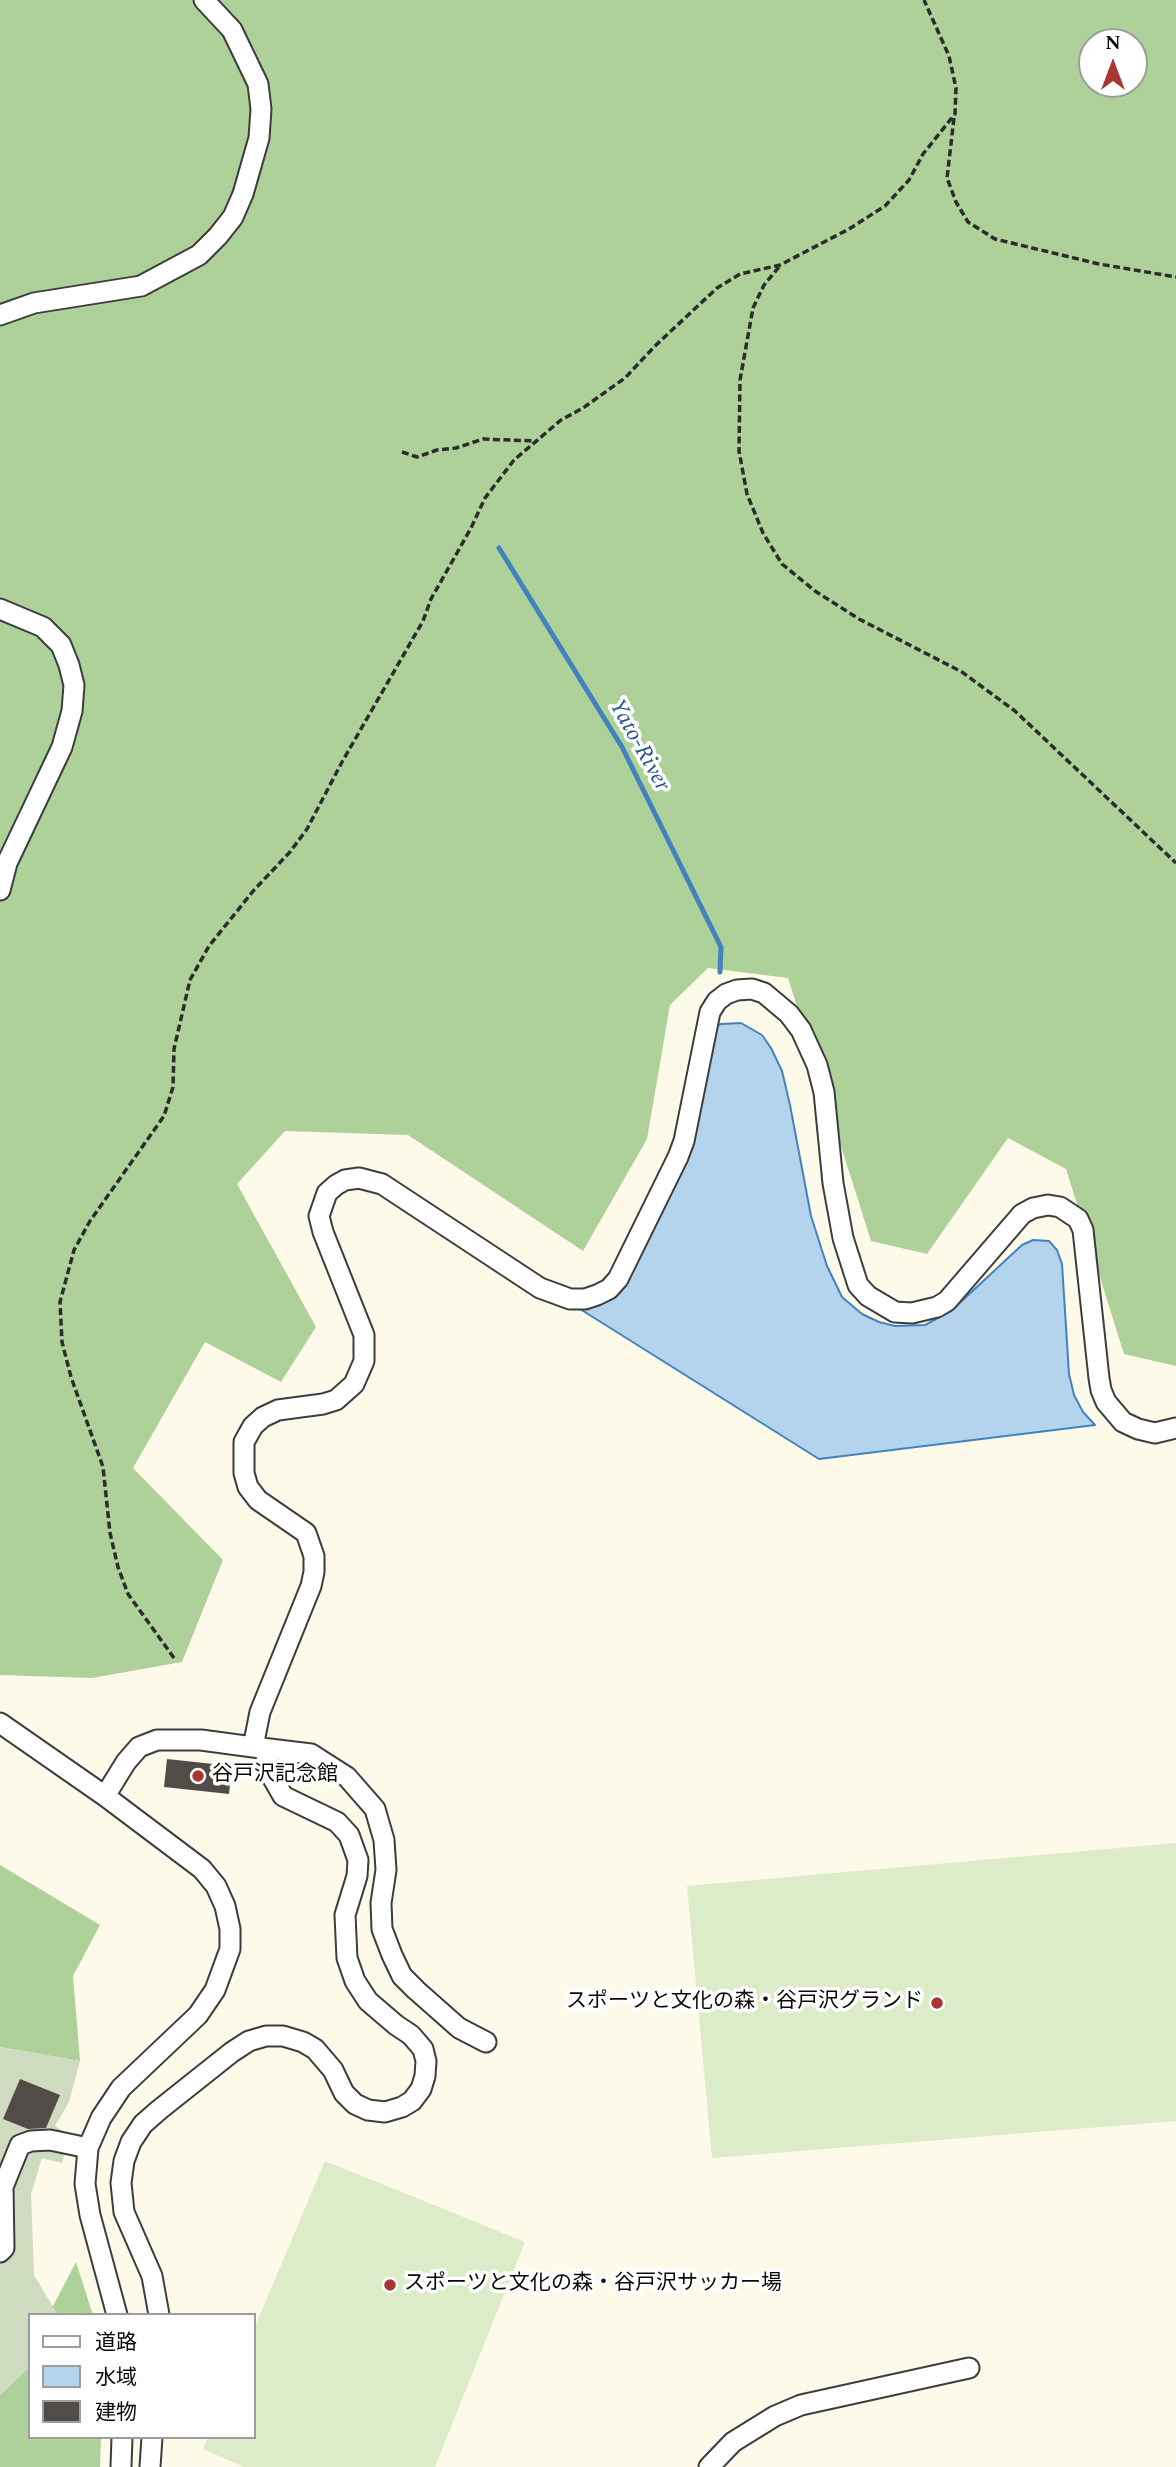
<!DOCTYPE html>
<meta charset="utf-8">
<style>
body{margin:0}
#map{position:relative;width:1176px;height:2467px;overflow:hidden;background:#fdfae9;font-family:Spectral,"Noto Sans JP",serif}
canvas{display:block}
.legend{position:absolute;left:28px;top:2313px;width:228px;height:126px;box-sizing:border-box;background:#fff;border:2px solid #9d9d9d;margin:0;padding:9px 12px;list-style:none;font-size:21px;color:#0a0a0a}
.legend li{display:flex;align-items:center;gap:14px;height:35px}
.legend b{width:35px;border:2px solid #9d9d9d}
.north{position:absolute;left:1078px;top:28px;width:70px;height:70px;box-sizing:border-box;background:#fff;border:2px solid #9d9d9d;border-radius:50%;rotate:0deg;font-size:19px;font-weight:700;line-height:28px;text-align:center;color:#0a0a0a}
.north::after{content:'';display:block;margin:auto;width:24px;height:32px;background:#a93633;clip-path:polygon(50% 0,100% 100%,50% 72%,0 100%)}
</style>
<div id="map">
<canvas width="1176" height="2467"></canvas>
<ul class="legend">
<li><b style="height:9px;background:#fff"></b>道路</li>
<li><b style="height:19px;background:#b4d4ee"></b>水域</li>
<li><b style="height:19px;background:#514c48"></b>建物</li>
</ul>
<div class="north">N</div>
</div>
<script>
const c = document.querySelector('canvas').getContext('2d');
c.lineJoin = 'round';
function paint(path, color) { c.fillStyle = color; c.fill(path, 'evenodd'); }
const toPath = rows => new Path2D(rows.map(r => 'M' + r).join(''));
function trace(path, color, width, dash) { c.strokeStyle = color; c.lineWidth = width; c.lineCap = dash ? 'butt' : 'round'; c.setLineDash(dash || []); c.stroke(path); }
function label(font, color, halo, rows, align = 'center') {
  c.font = font + ' Spectral,"Noto Sans JP",serif'; c.lineWidth = 7; c.setLineDash([]); c.textBaseline = 'middle'; c.strokeStyle = halo; c.fillStyle = color; for (const [text, x, y, turn = 0] of rows) {
    c.save(); c.translate(x, y); c.rotate((+turn || 0) * Math.PI / 180); c.textAlign = isNaN(turn) ? turn : align; if (halo) c.strokeText(text, 0, 0); c.fillText(text, 0, 0); c.restore();
  }
}
paint(toPath([
 [0,0,1176,0,1176,1366,1124,1354,1066,1169,1008,1138,927,1254,871,1241,788,978,708,968,670,1005,647,1139,583,1251,408,1135,285,1131,237,1184,316,1327,281,1382,205,1342,133,1468,223,1560,182,1662,92,1678,0,1675],
 [1092,42,1134,42,1134,84,1092,84],
 [0,1865,100,1925,73,1976,80,2061,0,2047],
 [76,2262,93,2315,58,2315,52,2308],
 [30,2366,30,2437,101,2437,100,2467,0,2467,0,2395]
]), '#aed199');
paint(toPath([
 [0,2047,80,2061,69,2102,55,2126,70,2135,62,2163,42,2158,31,2194,34,2275,58,2315,30,2315,30,2366,0,2395]
]), '#cfdbbe');
paint(toPath([
 [1176,1843,1176,2121,712,2158,687,1886],
 [325,2161,525,2242,435,2467,244,2467,203,2449,208,2437,254,2437,254,2329]
]), '#dcebc8');
const water = toPath([
 [741,1023,762,1035,771,1048,782,1071,790,1105,811,1216,827,1266,842,1297,862,1314,879,1322,895,1326,925,1325,951,1311,1022,1245,1033,1240,1049,1241,1057,1250,1062,1264,1069,1374,1074,1395,1083,1412,1095,1425,819,1459,580,1309,594,1304,678,1171,711,1028,721,1024,741,1023]
]);
paint(water, '#b4d4ee');
trace(water, '#4383bd', 2);
trace(toPath([
 [499,548,622,747,721,947,720,972]
]), '#4383bd', 5);
paint(toPath([
 [167,1759,232,1766,229,1794,164,1787],
 [20,2079,60,2095,46,2128,28,2129,3,2119]
]), '#514c48');
const minor = toPath([
 [0,315,34,303,141,286,199,255,218,236,233,217,243,194,259,138,261,109,258,84,232,30,204,0],
 [0,609,43,627,61,645,69,665,74,685,72,711,62,747,7,863,0,890],
 [0,1723,105,1796,202,1869,216,1886,225,1906,230,1929,230,1949,215,1990,198,2015,121,2088,101,2118,88,2148,85,2184,90,2215,117,2315],
 [105,1796,126,1762,139,1747,157,1740,201,1740,253,1747],
 [486,2042,459,2028,416,1990,402,1976,392,1955,382,1929,381,1903,386,1870,384,1840,375,1809,347,1777,311,1754,253,1747,260,1712,311,1586,314,1572,314,1556,306,1533,258,1500,248,1487,244,1473,244,1442,253,1426,263,1417,278,1410,323,1404,336,1400,354,1384,364,1361,364,1335,323,1232,319,1216,327,1193,336,1185,345,1180,359,1178,382,1184,540,1288,570,1299,585,1299,597,1295,609,1289,618,1279,678,1157,684,1141,710,1012,717,1001,726,994,737,990,752,989,764,993,789,1014,801,1030,817,1065,824,1092,833,1183,843,1238,858,1285,868,1296,895,1312,912,1313,937,1307,947,1301,1022,1214,1033,1208,1048,1205,1060,1207,1078,1219,1083,1230,1099,1378,1101,1390,1106,1402,1123,1422,1138,1429,1155,1433,1176,1428],
 [0,2252,4,2248,3,2187,20,2145,31,2141,50,2140,88,2148],
 [159,2315,152,2276,124,2212,121,2183,124,2161,131,2142,143,2124,159,2110,232,2052,249,2041,266,2036,283,2036,303,2042,315,2049,333,2070,344,2093,355,2104,368,2110,385,2112,402,2107,412,2101,421,2089,425,2076,426,2061,423,2049,411,2035,396,2025,368,2001,355,1981,347,1958,345,1915,357,1876,358,1860,349,1835,337,1822,283,1796,271,1775,264,1748],
 [121,2467,122,2437],
 [150,2467,152,2437],
 [709,2467,733,2442,775,2416,801,2405,969,2368]
]);
trace(minor, '#3d3d3d', 23);
trace(toPath([
 [954,118,947,178,956,202,968,222,995,239,1099,264,1176,277],
 [779,267,764,285,753,308,740,380,739,451,747,494,763,533,782,564,815,591,859,619,962,672,1015,711,1176,863],
 [402,452,417,457,437,450,456,448,483,439,535,441],
 [174,1658,128,1594,118,1567,110,1533,103,1467,71,1377,62,1342,60,1302,74,1250,90,1221,164,1116,173,1087,174,1049,190,980,209,946,254,890,290,852,307,829,342,762,423,621,431,599,471,528,485,498,514,460,561,420,583,408,625,378,655,346,717,288,740,274,780,265,849,229,885,206,909,180,923,154,955,114,956,88,949,56,924,0]
]), '#2c2c2c', 3.5, [7, 3.5]);
trace(minor, '#fff', 19);
for (const [x, y, r, color] of [
 [198,1776,7,"#a93633"],
 [937,2003,7,"#a93633"],
 [390,2285,7,"#a93633"]
]) { const dot = new Path2D(); dot.arc(x, y, r, 0, 2 * Math.PI); c.fillStyle = color; c.fill(dot); trace(dot, '#fff', 2.5); }
label('21px', '#0a0a0a', '#fff', [
 ["谷戸沢記念館",212,1776],
 ["スポーツと文化の森・谷戸沢グランド",923,2003,"right"],
 ["スポーツと文化の森・谷戸沢サッカー場",404,2285]
], 'left');
label('italic 23px', '#23568d', '#fff', [
 ["Yato-River",638,746,61]
]);
</script>
